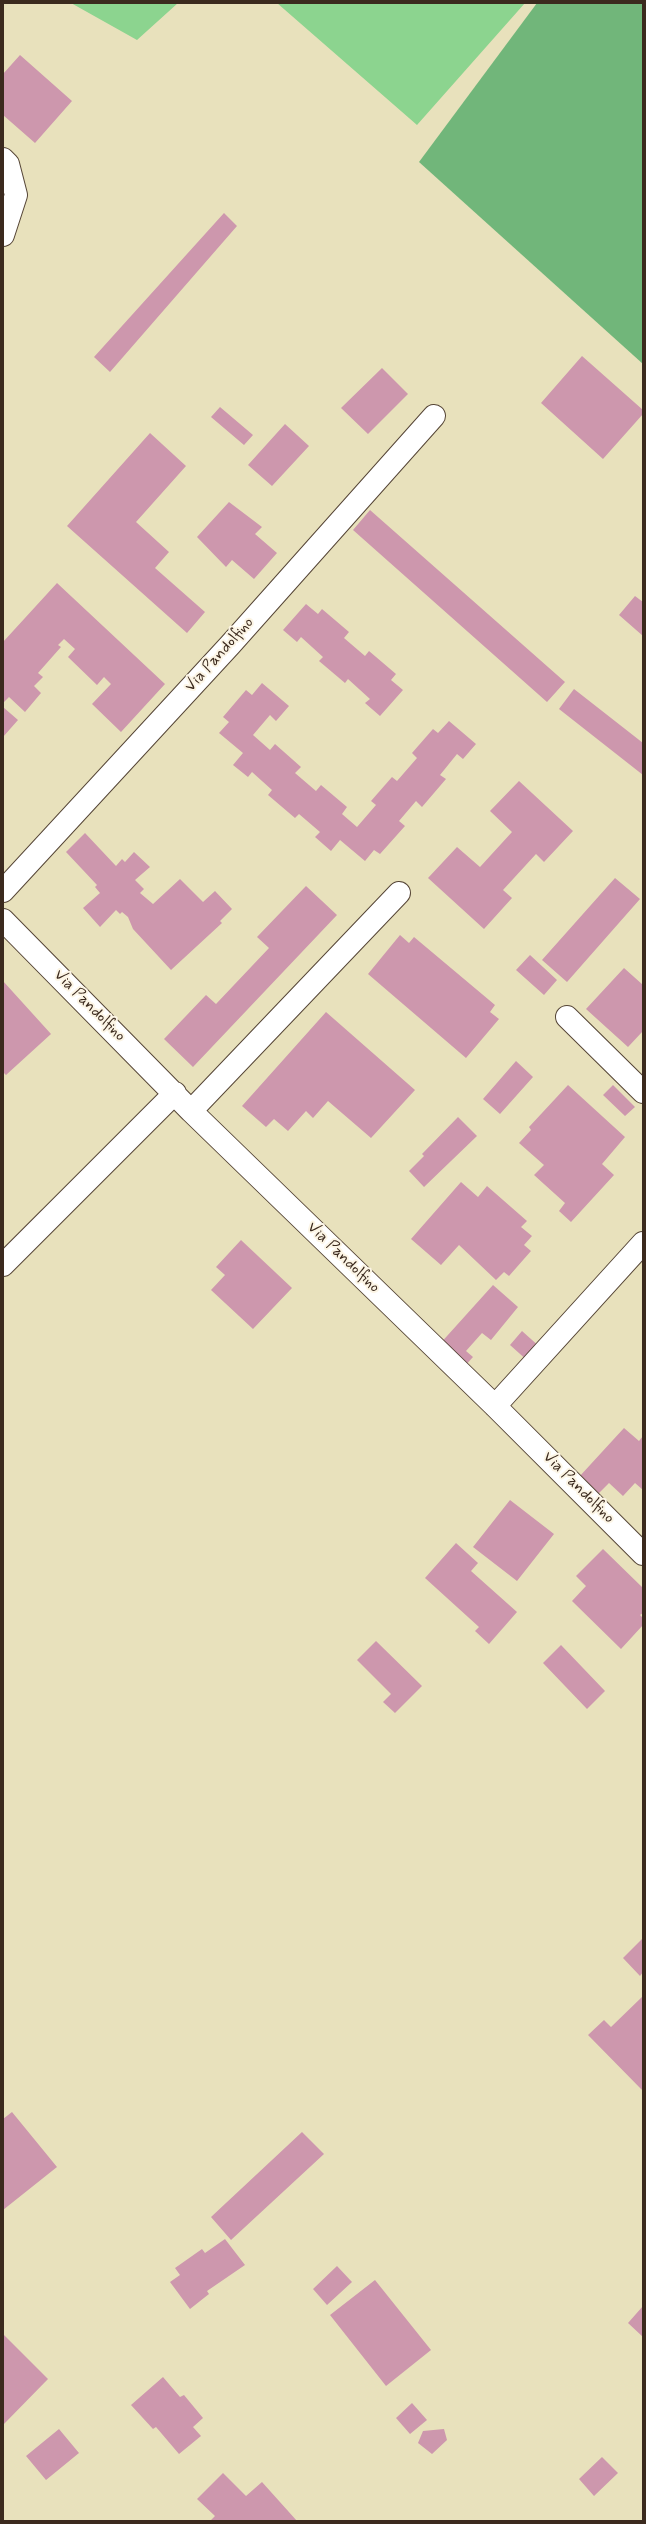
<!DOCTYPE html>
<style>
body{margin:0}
#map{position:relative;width:646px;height:2524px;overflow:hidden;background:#e8e1bc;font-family:Mynerve,sans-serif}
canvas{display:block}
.frame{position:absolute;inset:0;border:4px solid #3b2a1e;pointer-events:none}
</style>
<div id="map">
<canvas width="646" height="2524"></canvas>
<div class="frame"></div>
</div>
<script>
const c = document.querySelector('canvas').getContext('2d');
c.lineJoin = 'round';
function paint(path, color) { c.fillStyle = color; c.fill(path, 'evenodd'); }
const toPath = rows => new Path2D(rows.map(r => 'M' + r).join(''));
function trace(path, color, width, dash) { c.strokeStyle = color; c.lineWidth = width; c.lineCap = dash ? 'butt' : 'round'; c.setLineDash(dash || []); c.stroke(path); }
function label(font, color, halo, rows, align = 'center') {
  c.font = font + ' Mynerve,sans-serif'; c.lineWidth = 4; c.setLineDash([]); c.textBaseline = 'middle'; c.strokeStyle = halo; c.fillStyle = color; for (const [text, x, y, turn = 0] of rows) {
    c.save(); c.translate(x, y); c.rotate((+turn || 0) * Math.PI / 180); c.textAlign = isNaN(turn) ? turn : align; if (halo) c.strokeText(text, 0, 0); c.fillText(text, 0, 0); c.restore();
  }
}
paint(toPath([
 [71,3,178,3,137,40],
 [277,3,525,3,417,125]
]), '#8cd48f');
paint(toPath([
 [537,3,643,3,643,364,419,162]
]), '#71b67a');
paint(toPath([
 [20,55,72,101,35,143,3,115,3,74],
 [224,213,237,226,110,372,94,357],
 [582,356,643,410,643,414,603,459,541,403],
 [382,368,408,394,368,434,341,408],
 [220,407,253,435,244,445,211,417],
 [285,424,309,446,272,486,248,465],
 [150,433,186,466,136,522,169,552,155,568,205,612,187,633,67,526],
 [229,502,262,527,255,534,277,553,254,579,232,560,226,567,197,537],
 [370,510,565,682,547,702,353,530],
 [57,583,165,684,121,732,92,704,111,684,104,677,97,685,68,657,75,649,64,639,58,645,61,647,38,673,43,677,34,686,41,693,25,712,9,697,3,703,3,642],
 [635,596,643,602,643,636,619,615],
 [306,604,318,614,322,609,349,632,344,638,365,656,369,651,396,674,391,680,403,690,380,716,365,703,370,699,348,679,345,683,319,661,323,657,301,637,297,642,283,630],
 [262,683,289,706,276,721,270,715,253,735,270,750,275,744,301,767,295,773,316,791,321,785,347,807,342,814,357,827,376,805,371,801,392,777,397,781,417,758,412,753,433,729,438,733,449,721,476,744,463,759,457,754,440,775,446,779,422,807,416,801,399,821,405,826,380,854,374,850,365,861,340,840,331,851,315,837,320,832,299,814,295,818,268,795,272,790,252,772,248,777,233,765,243,753,219,733,229,722,223,717,246,690,252,695],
 [574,689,643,743,643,775,559,709],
 [3,707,18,720,3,737],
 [519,781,573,831,544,862,536,854,503,890,512,898,484,929,428,878,457,847,480,867,512,832,490,811],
 [85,833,116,866,122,859,125,862,134,852,150,867,135,880,144,889,140,893,153,904,180,879,203,902,215,891,232,909,220,921,222,923,171,970,133,929,128,917,122,912,120,914,116,910,100,927,83,908,100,893,95,887,97,885,66,852],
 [615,878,640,899,567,982,542,960],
 [306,886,337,915,193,1067,164,1039,206,995,216,1004,269,948,257,937],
 [400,935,409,943,414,937,495,1005,490,1012,499,1019,466,1058,368,974],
 [530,955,557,980,544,995,516,970],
 [624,968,643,985,643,1031,628,1047,586,1009],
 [3,981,51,1034,6,1075,3,1072],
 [326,1012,415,1090,371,1138,328,1101,313,1118,306,1111,288,1131,274,1119,266,1127,242,1106],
 [516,1061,533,1077,500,1114,483,1099],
 [568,1085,625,1137,602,1164,614,1175,571,1222,559,1211,565,1203,534,1175,544,1165,519,1143,531,1130,529,1127],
 [613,1085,635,1107,625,1116,603,1095],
 [458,1117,477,1136,424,1187,409,1171,424,1156,422,1154],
 [461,1182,478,1197,487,1186,527,1221,521,1227,532,1236,524,1245,531,1251,509,1276,504,1272,496,1280,459,1245,441,1265,411,1239],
 [241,1240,292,1288,253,1329,211,1290,225,1275,216,1267],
 [493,1285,518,1307,491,1340,482,1333,466,1351,473,1357,463,1368,438,1346],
 [522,1331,541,1348,529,1362,510,1345],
 [624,1428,639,1441,643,1436,643,1490,635,1483,623,1496,609,1483,597,1495,579,1477],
 [510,1500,554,1534,517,1581,473,1547],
 [456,1543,478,1563,471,1571,517,1612,489,1644,475,1631,479,1627,425,1578],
 [603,1549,643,1588,643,1613,640,1615,643,1618,643,1625,621,1649,572,1601,586,1586,576,1576],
 [376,1641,422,1686,395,1713,383,1702,391,1694,357,1660],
 [561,1645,605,1691,587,1709,543,1663],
 [643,1938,643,1972,640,1976,623,1958],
 [643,1996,643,2091,588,2035,604,2020,611,2027],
 [12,2112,57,2167,3,2210,3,2119],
 [302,2132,324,2154,231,2240,211,2217],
 [225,2239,245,2265,207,2291,209,2294,190,2309,170,2282,180,2275,175,2268,202,2249,205,2253],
 [337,2266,352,2282,327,2305,313,2289],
 [375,2280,431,2350,386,2386,330,2315],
 [643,2306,643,2337,628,2323],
 [3,2334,48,2379,3,2425],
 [163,2377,180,2397,184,2395,203,2418,193,2427,201,2436,179,2454,156,2427,153,2429,131,2405],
 [412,2403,427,2420,410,2434,396,2418],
 [59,2429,79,2453,46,2480,26,2456],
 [444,2429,447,2440,432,2454,418,2443,423,2431],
 [602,2457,618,2473,594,2496,579,2479],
 [223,2473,246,2496,262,2482,297,2521,210,2521,215,2516,197,2499]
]), '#cd97ad');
const minor = toPath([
 [3,159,8,164,16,195,3,235],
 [3,891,230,645,434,416],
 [3,920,191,1111,495,1406,643,1554],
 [567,1017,643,1092],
 [191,1111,399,893],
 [3,1265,175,1093],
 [495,1406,643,1243]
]);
trace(minor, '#554536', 24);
trace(minor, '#fff', 22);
label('16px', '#3b2a1e', '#fcf5e5', [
 ["Via Pandolfino",220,655,-48],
 ["Via Pandolfino",89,1006,45],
 ["Via Pandolfino",343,1258,44],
 ["Via Pandolfino",578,1488,45]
]);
</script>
